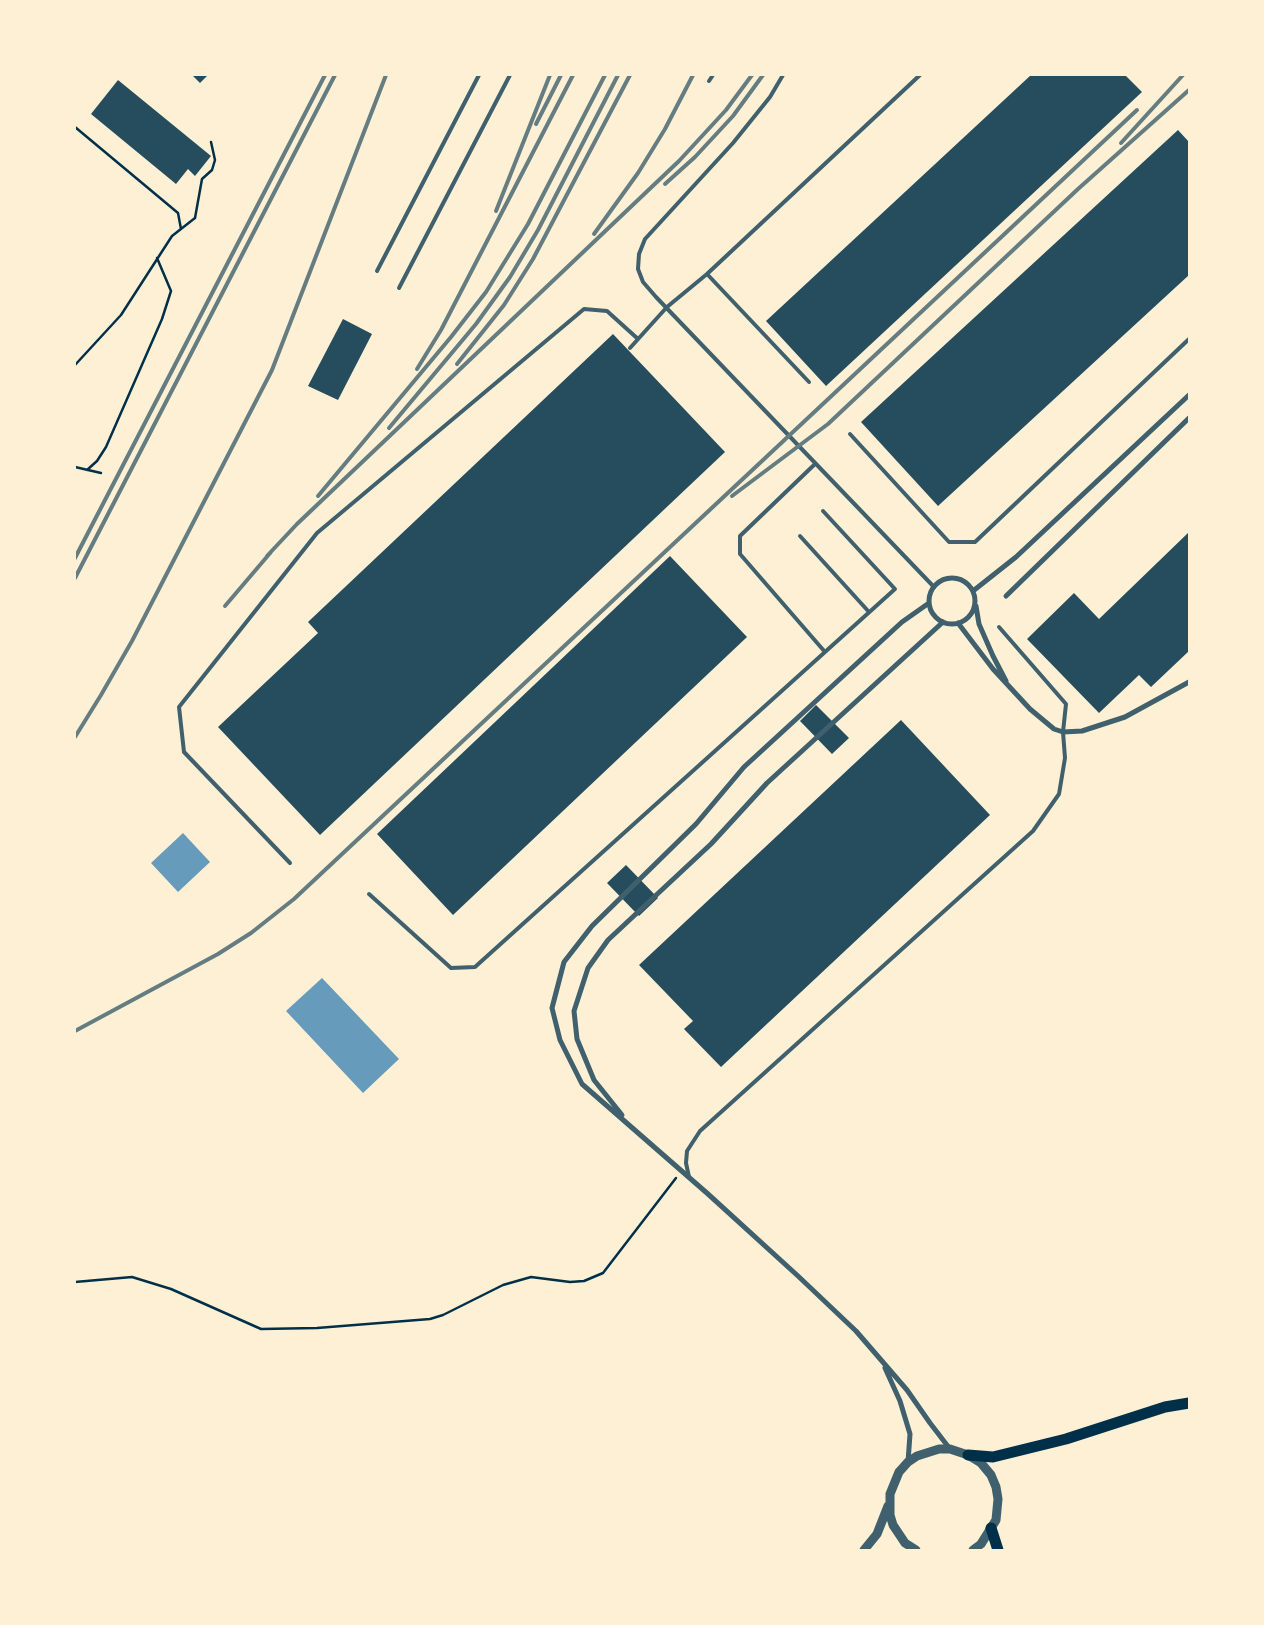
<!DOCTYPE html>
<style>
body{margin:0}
#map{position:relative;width:1264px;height:1625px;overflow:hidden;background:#fdf0d5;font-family:Raleway,sans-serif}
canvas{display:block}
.frame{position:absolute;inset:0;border:76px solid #fdf0d5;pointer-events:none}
</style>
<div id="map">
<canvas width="1264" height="1625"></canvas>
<div class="frame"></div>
</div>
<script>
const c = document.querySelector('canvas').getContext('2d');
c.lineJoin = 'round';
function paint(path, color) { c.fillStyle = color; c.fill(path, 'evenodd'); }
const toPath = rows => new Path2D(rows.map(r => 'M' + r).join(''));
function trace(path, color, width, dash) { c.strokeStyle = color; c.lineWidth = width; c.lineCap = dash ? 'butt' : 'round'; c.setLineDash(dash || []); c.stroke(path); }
paint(toPath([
 [183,833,210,862,178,892,151,863],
 [322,978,399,1059,363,1093,286,1011]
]), '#669bbc');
paint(toPath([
 [192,75,208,75,200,83],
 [1031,75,1125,75,1142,92,826,386,766,321],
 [118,80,211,156,195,176,188,169,176,184,91,114],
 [1178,130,1189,142,1189,275,938,506,861,422],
 [343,319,372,334,338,400,308,386],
 [613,334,725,452,320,835,218,727,318,633,308,622],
 [1189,532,1189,651,1151,687,1139,675,1099,713,1027,639,1074,593,1099,619],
 [670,556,747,637,453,915,377,834],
 [816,705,849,738,832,754,800,721],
 [901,720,990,815,721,1067,684,1029,693,1021,639,965],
 [626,865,658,898,639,916,607,883]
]), '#264d5e');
trace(toPath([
 [75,127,178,213,181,229],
 [75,365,121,315,172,236,195,218,202,179,212,170,215,160,211,142],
 [75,467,101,473],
 [87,470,97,461,106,447,162,319,171,291,157,258],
 [75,1282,132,1277,171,1289,261,1329,317,1328,430,1319,443,1315,503,1285,531,1277,570,1282,584,1281,603,1273,676,1178]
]), '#003049', 2.5);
trace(toPath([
 [783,75,770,97,733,143,645,239,639,254,638,269,643,282,656,297,934,587],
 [709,81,713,75],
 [377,271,479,75],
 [707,274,809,382],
 [399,288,510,75],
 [630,348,667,307,707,274,920,75],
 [850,434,949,542,975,542,1189,339],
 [815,464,740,536,740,554,825,652],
 [800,536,869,612],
 [290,863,184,752,179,707,317,533,584,309,607,311,638,339],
 [369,894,451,968,475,967,895,589,823,511],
 [689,1177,686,1163,687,1151,700,1131,1033,831,1059,794,1065,758,1063,732,1066,704,999,627]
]), '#3f606c', 4);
trace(toPath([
 '929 601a23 23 0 1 1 46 0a23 23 0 1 1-46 0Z',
 [973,591,1016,557,1189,395],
 [1006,596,1189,418],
 [929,603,902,622,744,767,696,824,592,926,564,962,552,1008,560,1040,582,1084,708,1194,798,1276,856,1331,907,1390,930,1423,950,1449],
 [976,606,979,624,993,656,1006,681],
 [958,623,993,669,1030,709,1054,729,1063,732,1082,731,1125,717,1189,682],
 [622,1115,594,1080,577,1039,574,1011,588,968,608,940,711,844,767,783,943,622],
 [885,1368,900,1401,910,1434,908,1462]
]), '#3f606c', 5);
trace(toPath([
 [864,1550,877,1534,888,1506],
 [916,1550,905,1543,893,1525,890,1515,890,1494,899,1472,908,1462,917,1456,939,1449,950,1449,968,1455,981,1463,991,1475,996,1487,998,1499,996,1520,981,1544,973,1550]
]), '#3f606c', 9);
trace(toPath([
 [968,1455,993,1457,1066,1439,1165,1407,1189,1403],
 [991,1528,998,1550]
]), '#003049', 11);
trace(toPath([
 [536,124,561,75],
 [1121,143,1183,75],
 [665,184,695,157,733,116,763,75],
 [496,211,550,75],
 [594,234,638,173,665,129,693,75],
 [457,364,504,305,533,259,630,75],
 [417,369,441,330,573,75],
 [389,428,476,324,510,277,538,230,618,75],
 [318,496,451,337,486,292,528,224,605,75],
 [732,496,828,424,1078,189,1189,90],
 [267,556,297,524,679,161,726,110,752,75],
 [75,558,325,75],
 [75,578,335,75],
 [225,606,271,552],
 [75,737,101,695,132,641,272,370,386,75],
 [75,1031,218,954,251,933,294,899,1137,110]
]), '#657d81', 4);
</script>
